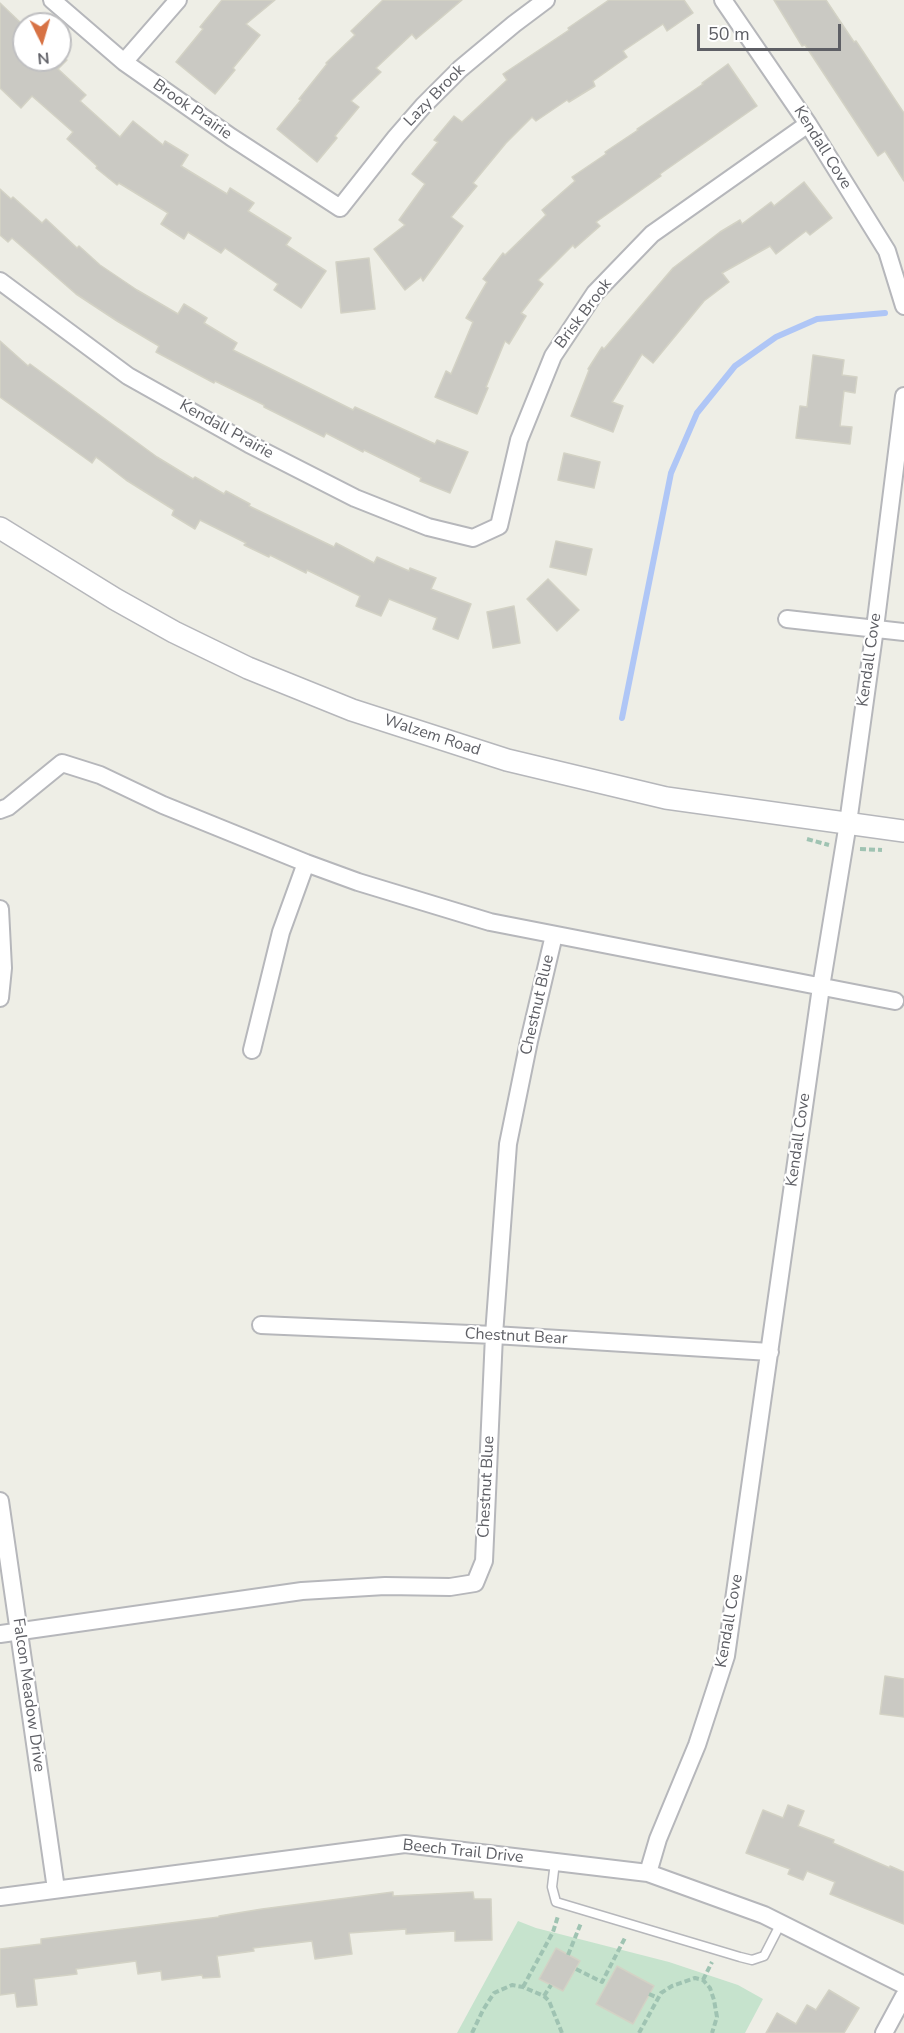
<!DOCTYPE html>
<style>
body{margin:0}
#map{position:relative;width:904px;height:2033px;overflow:hidden;background:#eeeee6;font-family:"Nunito Sans",sans-serif}
canvas{display:block}
.north{position:absolute;left:12px;top:12px;width:60px;height:60px;box-sizing:border-box;background:#fff;border:2px solid #bfbfc1;border-radius:50%;rotate:175deg;font-size:16px;font-weight:700;line-height:24px;text-align:center;color:#5e5f65}
.north::after{content:'';display:block;margin:auto;width:21px;height:27px;background:#d77244;clip-path:polygon(50% 0,100% 100%,50% 72%,0 100%)}
.scale{position:absolute;left:697px;top:24px;width:144px;height:27px;box-sizing:border-box;border:3px solid #5e5f65;border-top:0;padding-left:8px;font-size:18px;line-height:21px;white-space:nowrap;color:#5e5f65;-webkit-text-stroke:4px #fff;paint-order:stroke}
</style>
<div id="map">
<canvas width="904" height="2033"></canvas>
<div class="north">N</div>
<div class="scale">50 m</div>
</div>
<script>
const c = document.querySelector('canvas').getContext('2d');
c.lineJoin = 'round';
function paint(path, color) { c.fillStyle = color; c.fill(path, 'evenodd'); }
const toPath = rows => new Path2D(rows.map(r => 'M' + r).join(''));
function trace(path, color, width, dash) { c.strokeStyle = color; c.lineWidth = width; c.lineCap = dash ? 'butt' : 'round'; c.setLineDash(dash || []); c.stroke(path); }
function label(font, color, halo, rows, align = 'center') {
  c.font = font + ' "Nunito Sans",sans-serif'; c.lineWidth = 4.5; c.setLineDash([]); c.textBaseline = 'middle'; c.strokeStyle = halo; c.fillStyle = color; for (const [text, x, y, turn = 0] of rows) {
    c.save(); c.translate(x, y); c.rotate((+turn || 0) * Math.PI / 180); c.textAlign = isNaN(turn) ? turn : align; if (halo) c.strokeText(text, 0, 0); c.fillText(text, 0, 0); c.restore();
  }
}
paint(toPath([
 [518,1921,536,1928,669,1962,738,1985,763,1999,745,2033,457,2033]
]), '#c6e3cd');
trace(toPath([
 [622,718,671,473,697,413,735,366,776,337,817,319,885,313]
]), '#afc6f6', 6);
const building = toPath([
 [222,0,275,0,246,24,260,35,233,68,235,70,215,94,176,62,203,29,200,27,222,0],
 [383,0,462,0,416,39,412,34,376,68,381,72,351,101,359,107,335,136,337,138,317,162,277,129,301,100,299,99,327,64,326,63,355,35,351,31,383,0],
 [609,0,684,0,693,13,667,31,663,24,623,51,627,57,593,81,595,86,569,102,567,100,536,121,532,117,506,143,473,183,477,186,451,217,463,226,423,281,421,277,405,290,374,249,405,225,399,220,425,184,412,174,438,142,434,140,454,116,462,122,507,80,503,74,569,30,568,28,609,0],
 [774,0,826,0,854,42,856,41,904,113,904,181,885,151,878,156,805,45,802,46,774,0],
 [0,3,24,26,24,60,67,60,58,69,86,95,80,101,120,137,133,121,163,145,165,141,188,155,181,166,227,194,230,188,254,203,248,211,291,238,286,245,326,271,301,308,274,290,278,284,225,248,221,253,188,232,184,239,161,224,168,213,119,183,117,185,96,168,97,166,67,139,73,132,32,96,21,108,0,88,0,3],
 [728,64,757,106,660,174,661,176,596,222,600,226,575,248,573,245,538,280,543,284,521,313,526,316,509,344,505,341,486,387,488,388,477,414,435,397,446,371,451,374,473,322,466,318,487,282,483,279,503,253,505,255,546,215,542,210,575,181,572,177,606,154,605,152,638,130,637,129,703,84,702,83,728,64],
 [804,182,832,218,810,235,806,231,776,254,770,246,722,273,729,282,704,301,653,363,642,354,612,402,623,406,613,432,571,416,589,370,588,369,602,347,604,349,673,268,720,232,740,220,742,224,771,202,774,206,804,182],
 [0,189,11,199,13,197,42,223,46,219,77,248,79,246,100,265,137,290,178,314,184,304,207,318,204,323,237,343,233,350,353,410,355,407,435,444,437,440,468,452,450,493,420,481,421,478,364,450,363,452,326,433,324,437,264,407,264,405,215,381,214,383,156,352,159,346,117,321,76,294,12,238,8,242,0,235,0,189],
 [369,258,375,309,341,313,336,262,369,258],
 [0,341,28,366,30,364,157,457,193,479,195,477,224,494,226,491,250,504,249,506,334,547,336,543,374,563,377,557,409,571,410,568,436,578,431,589,471,604,458,639,433,629,437,618,389,599,381,616,356,606,360,596,307,570,306,573,270,555,269,557,244,545,246,543,200,520,195,529,172,515,174,510,126,480,96,457,92,463,0,397,0,341],
 [813,355,844,360,842,375,857,377,855,393,844,391,840,426,852,427,850,444,796,438,800,406,807,407,813,355],
 [564,453,600,462,594,488,558,480,564,453],
 [556,541,592,549,586,575,550,567,556,541],
 [548,579,579,610,557,631,527,599,548,579],
 [514,606,520,643,493,648,487,612,514,606],
 [885,1676,904,1679,904,1717,880,1714,885,1676],
 [788,1805,804,1811,798,1826,834,1840,833,1843,890,1868,890,1866,904,1872,904,1924,830,1894,835,1882,807,1871,803,1880,788,1874,790,1869,746,1853,763,1810,783,1818,788,1805],
 [393,1892,393,1896,473,1892,474,1899,491,1899,492,1940,455,1941,455,1931,406,1934,406,1929,349,1933,352,1954,315,1959,312,1941,253,1948,254,1951,217,1956,220,1977,203,1978,202,1975,162,1980,161,1971,138,1974,136,1961,76,1969,77,1974,34,1979,37,2005,17,2007,15,1993,0,1995,0,1949,41,1944,41,1939,219,1917,219,1916,262,1909,393,1892],
 [556,1948,580,1961,563,1991,539,1979,556,1948],
 [617,1966,654,1986,633,2024,596,2004,617,1966],
 [829,1990,859,2008,844,2033,766,2033,777,2013,796,2024,807,2005,816,2010,829,1990]
]);
paint(building, '#cac9c3');
trace(building, '#d3d2c5', 1.5);
const service = toPath([
 [555,1862,552,1887,556,1902,740,1957,752,1960,764,1956,781,1923]
]);
const minor = toPath([
 [52,0,124,62,231,137,340,208,396,137,423,106,460,69,514,24,546,0],
 [723,0,808,124,887,251,904,306],
 [124,62,178,0],
 [0,281,128,376,249,444,355,498,428,527,473,538,499,526,519,440,553,356,595,293,652,234,808,124],
 [787,619,904,632],
 [0,810,8,807,62,763,100,775,163,805,306,863,358,882,490,922,895,1001],
 [0,909,3,968,0,998],
 [252,1050,281,932,306,863],
 [261,1325,494,1335,770,1352],
 [0,1501,56,1889],
 [0,1634,302,1591,385,1586,450,1587,475,1583,484,1561,494,1335,508,1144,529,1041,554,935],
 [648,1873,658,1839,697,1745,726,1656,821,987,848,823,875,628,904,396],
 [0,1897,405,1844,648,1873,764,1915,904,1985],
 [884,2033,904,1996]
]);
const tertiary = toPath([
 [0,528,115,599,174,632,248,668,352,710,507,760,666,798,904,831]
]);
trace(service, '#b6b7bb', 11);
trace(minor, '#b6b7bb', 20);
trace(tertiary, '#b6b7bb', 24);
trace(toPath([
 [807,839,829,845],
 [860,849,882,850],
 [568,1955,581,1923],
 [576,1969,602,1982,626,1936],
 [703,1980,712,1962],
 [523,1987,553,1932,558,1916],
 [649,1994,658,1998],
 [544,1996,551,1985],
 [472,2033,483,2010,494,1993,512,1985,523,1987,544,1996,549,2001,562,2033],
 [639,2033,661,1993,672,1986,695,1978,703,1980,710,1988,714,2000,717,2017,712,2033]
]), '#9fc3b2', 4, [6, 3]);
trace(service, '#fff', 8);
trace(minor, '#fff', 16);
trace(tertiary, '#fff', 21);
label('16px', '#5e5f65', '#fff', [
 ["Lazy Brook",435,96,-46],
 ["Brook Prairie",192,110,35],
 ["Kendall Cove",822,148,58],
 ["Brisk Brook",584,314,-53],
 ["Kendall Prairie",226,430,29],
 ["Kendall Cove",870,660,-82],
 ["Walzem Road",432,736,18],
 ["Chestnut Blue",538,1005,-77],
 ["Kendall Cove",799,1140,-82],
 ["Chestnut Bear",516,1337,3],
 ["Chestnut Blue",487,1487,-87],
 ["Kendall Cove",730,1621,-80],
 ["Falcon Meadow Drive",28,1695,82],
 ["Beech Trail Drive",463,1852,6]
]);
</script>
